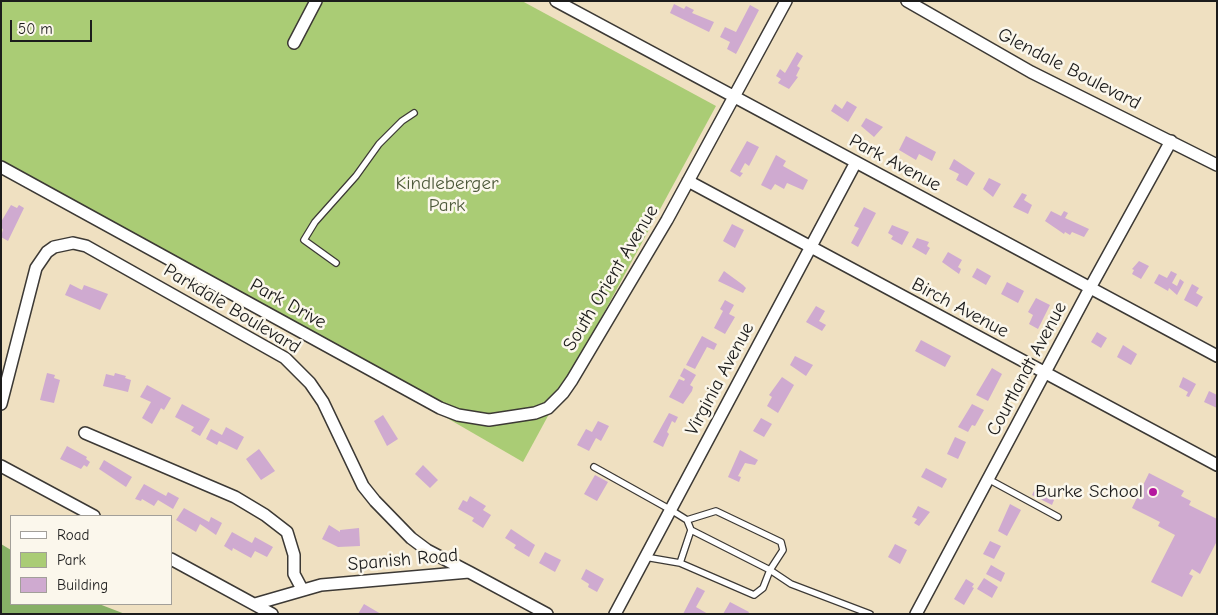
<!DOCTYPE html>
<style>
body{margin:0}
#map{position:relative;width:1218px;height:615px;overflow:hidden;background:#efe0c1;font-family:"Comic Neue",sans-serif}
canvas{display:block}
.frame{position:absolute;inset:0;border:2px solid #1c1c1c;pointer-events:none}
.legend{position:absolute;left:10px;top:515px;width:162px;height:90px;box-sizing:border-box;background:#fbf7ec;border:1px solid #a29f99;margin:0;padding:6px 9px;list-style:none;font-size:15px;color:#1c1c1c}
.legend li{display:flex;align-items:center;gap:10px;height:25px}
.legend b{width:25px;border:1px solid #a29f99}
.scale{position:absolute;left:10px;top:20px;width:82px;height:22px;box-sizing:border-box;border:2px solid #1c1c1c;border-top:0;padding-left:6px;font-size:15px;line-height:18px;white-space:nowrap;color:#1c1c1c;-webkit-text-stroke:4px #fbf7ec;paint-order:stroke}
</style>
<div id="map">
<canvas width="1218" height="615"></canvas>
<div class="frame"></div>
<ul class="legend">
<li><b style="height:6px;background:#fff"></b>Road</li>
<li><b style="height:14px;background:#aacc75"></b>Park</li>
<li><b style="height:14px;background:#cfaad0"></b>Building</li>
</ul>
<div class="scale">50 m</div>
</div>
<script>
const c = document.querySelector('canvas').getContext('2d');
c.lineJoin = 'round';
function paint(path, color) { c.fillStyle = color; c.fill(path, 'evenodd'); }
const toPath = rows => new Path2D(rows.map(r => 'M' + r).join(''));
function trace(path, color, width, dash) { c.strokeStyle = color; c.lineWidth = width; c.lineCap = dash ? 'butt' : 'round'; c.setLineDash(dash || []); c.stroke(path); }
function label(font, color, halo, rows, align = 'center') {
  c.font = font + ' "Comic Neue",sans-serif'; c.lineWidth = 5; c.setLineDash([]); c.textBaseline = 'middle'; c.strokeStyle = halo; c.fillStyle = color; for (const [text, x, y, turn = 0] of rows) {
    c.save(); c.translate(x, y); c.rotate((+turn || 0) * Math.PI / 180); c.textAlign = isNaN(turn) ? turn : align; if (halo) c.strokeText(text, 0, 0); c.fillText(text, 0, 0); c.restore();
  }
}
paint(toPath([
 [1,1,522,1,716,106,523,462,1,160]
]), '#aacc75');
paint(toPath([
 [1,544,11,550,11,604,99,604,125,614,1,614]
]), '#87b066');
paint(toPath([
 [674,4,684,9,686,6,694,10,692,13,714,22,709,32,670,13],
 [750,5,759,10,736,54,727,49,730,42,720,37,725,27,736,32],
 [797,52,803,56,797,66,800,68,796,76,798,77,789,89,778,83,781,79,776,76,780,69,785,73],
 [847,101,857,107,848,122,831,111,835,104,842,109],
 [866,118,883,127,874,137,861,126],
 [906,136,936,152,932,161,919,154,916,160,899,150],
 [747,141,759,147,749,166,745,163,740,172,743,173,740,177,730,171],
 [776,155,786,161,783,166,808,180,803,190,787,183,784,189,775,184,771,190,761,185],
 [954,159,975,173,967,186,956,180,959,174,949,169],
 [989,178,1001,184,993,197,983,189],
 [1022,193,1027,195,1024,200,1032,205,1028,214,1013,207],
 [11,205,17,208,19,205,24,208,8,241,1,237,3,229,1,228,1,222],
 [864,207,876,213,858,247,851,243,859,228,854,226],
 [1051,211,1061,216,1064,211,1068,213,1065,218,1089,229,1084,237,1072,232,1070,235,1065,232,1064,234,1045,221],
 [732,224,744,230,735,248,723,241],
 [892,225,909,232,902,245,891,239,893,236,888,233],
 [917,238,929,242,927,246,930,248,926,255,912,247],
 [948,252,962,260,958,267,961,269,959,274,942,262],
 [1139,261,1149,266,1141,279,1132,274,1134,270,1132,269],
 [977,268,991,276,986,285,972,277],
 [724,271,743,285,746,288,743,293,718,281],
 [1171,271,1177,274,1172,283,1177,286,1180,279,1184,282,1177,295,1169,288,1168,291,1154,283,1159,274,1167,278],
 [1007,282,1024,291,1018,303,1001,294],
 [70,284,82,290,84,285,108,294,100,310,65,295],
 [1192,284,1199,288,1196,293,1203,297,1197,307,1184,300],
 [1036,298,1050,305,1038,329,1029,324,1033,315,1028,312],
 [725,300,734,305,729,314,735,317,725,334,714,328,723,311,720,309],
 [816,306,825,311,819,321,826,325,822,331,806,322],
 [1097,332,1107,338,1101,348,1091,342],
 [702,336,717,344,714,350,707,347,695,369,686,365],
 [921,340,951,356,945,367,915,351],
 [1123,345,1137,354,1131,365,1117,357],
 [795,356,813,365,806,376,790,365],
 [684,368,696,375,690,385,693,387,692,391,683,404,669,397,679,379,684,381,685,379,680,376],
 [992,368,1002,374,988,401,976,395],
 [47,373,55,375,54,378,60,380,54,403,40,400],
 [115,373,126,376,125,378,131,380,128,392,103,386,106,374,114,376],
 [782,377,794,385,778,413,767,406,772,397,769,395],
 [1183,377,1196,384,1189,397,1186,396,1188,392,1179,387],
 [147,385,171,398,164,410,161,408,152,424,142,418,151,402,140,397],
 [1209,391,1217,395,1217,408,1204,402],
 [182,404,210,419,200,436,191,431,194,427,175,417],
 [972,404,984,410,975,426,972,425,968,432,958,427],
 [669,413,678,417,675,423,672,421,667,432,669,434,663,447,653,442],
 [383,415,398,439,387,446,374,421],
 [761,418,772,424,764,437,753,431],
 [598,421,609,426,601,441,596,438,589,451,577,445,586,429,592,432],
 [226,427,244,437,237,450,219,441,217,445,206,439,211,429,222,435],
 [955,437,966,442,958,459,947,454],
 [67,446,87,457,86,459,90,462,87,467,84,465,81,469,60,459],
 [259,449,275,471,261,480,246,459],
 [740,450,758,460,755,465,745,463,738,476,741,477,739,482,728,477],
 [104,460,132,477,126,487,99,469],
 [423,465,438,480,430,488,415,474],
 [926,468,947,479,942,488,921,477],
 [1149,473,1184,491,1181,496,1191,501,1189,505,1217,519,1217,541,1200,574,1192,569,1189,574,1193,576,1182,597,1151,582,1175,535,1158,526,1160,522,1132,508],
 [595,475,608,482,597,501,584,494],
 [144,484,166,496,168,492,179,498,173,509,158,500,154,506,142,499,141,501,135,499],
 [1036,487,1051,495,1050,498,1054,500,1052,505,1032,495],
 [470,496,486,506,483,510,491,515,483,528,472,521,474,518,458,509,463,500,467,502],
 [1010,504,1021,510,1007,536,998,531],
 [918,506,930,512,919,526,914,523,917,519,912,517],
 [184,508,209,522,211,517,222,523,216,535,200,524,196,532,176,520],
 [329,525,340,532,340,530,359,528,360,546,338,547,322,539],
 [511,529,535,545,529,557,514,548,516,545,505,538],
 [232,532,252,543,255,537,273,547,267,557,255,551,251,558,233,548,232,551,224,546],
 [990,541,1001,546,994,559,983,554],
 [895,544,907,550,900,564,888,557],
 [545,552,561,560,555,572,539,563],
 [991,565,1005,573,1001,582,986,574],
 [586,569,604,579,597,592,588,587,589,584,581,579],
 [984,578,998,587,992,598,977,589],
 [966,579,974,584,972,587,974,588,964,605,954,599],
 [697,587,705,591,696,607,708,614,683,614],
 [730,602,749,612,748,614,723,614],
 [364,604,381,614,358,614]
]), '#cfaad0');
const service = toPath([
 [336,263,304,240,315,222,356,176,379,144,402,121,414,113],
 [594,467,671,510,687,520,691,530,770,570,791,584,870,614],
 [988,479,1058,517],
 [687,520,716,511,781,542,783,550,770,570,763,588,754,595,680,563,691,530],
 [645,557,680,563]
]);
const minor = toPath([
 [556,1,1217,356],
 [907,1,1031,72,1217,165],
 [294,43,316,1],
 [1,167,440,408,458,415,489,420,535,413,548,408,563,393,572,380,667,220,786,1],
 [688,181,1217,465],
 [1,404,36,268,47,252,54,247,73,243,86,246,285,358,310,383,323,402,363,486,375,501,411,538,427,550,469,572],
 [85,433,235,497,265,515,287,532,294,555,294,574,302,589],
 [1,466,94,516],
 [171,559,272,614],
 [255,604,321,585,469,572,547,614],
 [615,614,856,162],
 [916,614,1090,288,1171,141]
]);
trace(service, '#3c3935', 8);
trace(minor, '#3c3935', 14);
trace(service, '#fff', 5.5);
trace(minor, '#fff', 11);
for (const [x, y, r, color] of [
 [1153,492,5,"#b5179e"]
]) { const dot = new Path2D(); dot.arc(x, y, r, 0, 2 * Math.PI); c.fillStyle = color; c.fill(dot); trace(dot, '#fbf7ec', 2); }
label('19px', '#1c1c1c', '#fbf7ec', [
 ["Glendale Boulevard",1069,69,27],
 ["Park Avenue",895,163,28],
 ["South Orient Avenue",611,278,-59],
 ["Park Drive",288,304,29],
 ["Birch Avenue",960,308,28],
 ["Parkdale Boulevard",232,309,31],
 ["Courtlandt Avenue",1027,369,-62],
 ["Virginia Avenue",720,379,-62],
 ["Spanish Road",403,560,-5]
]);
label('19px', '#4e5a3b', '#fbf7ec', [
 ["Kindleberger",447,184],
 ["Park",447,206]
]);
label('19px', '#1c1c1c', '#fbf7ec', [
 ["Burke School",1143,492]
], 'right');
</script>
